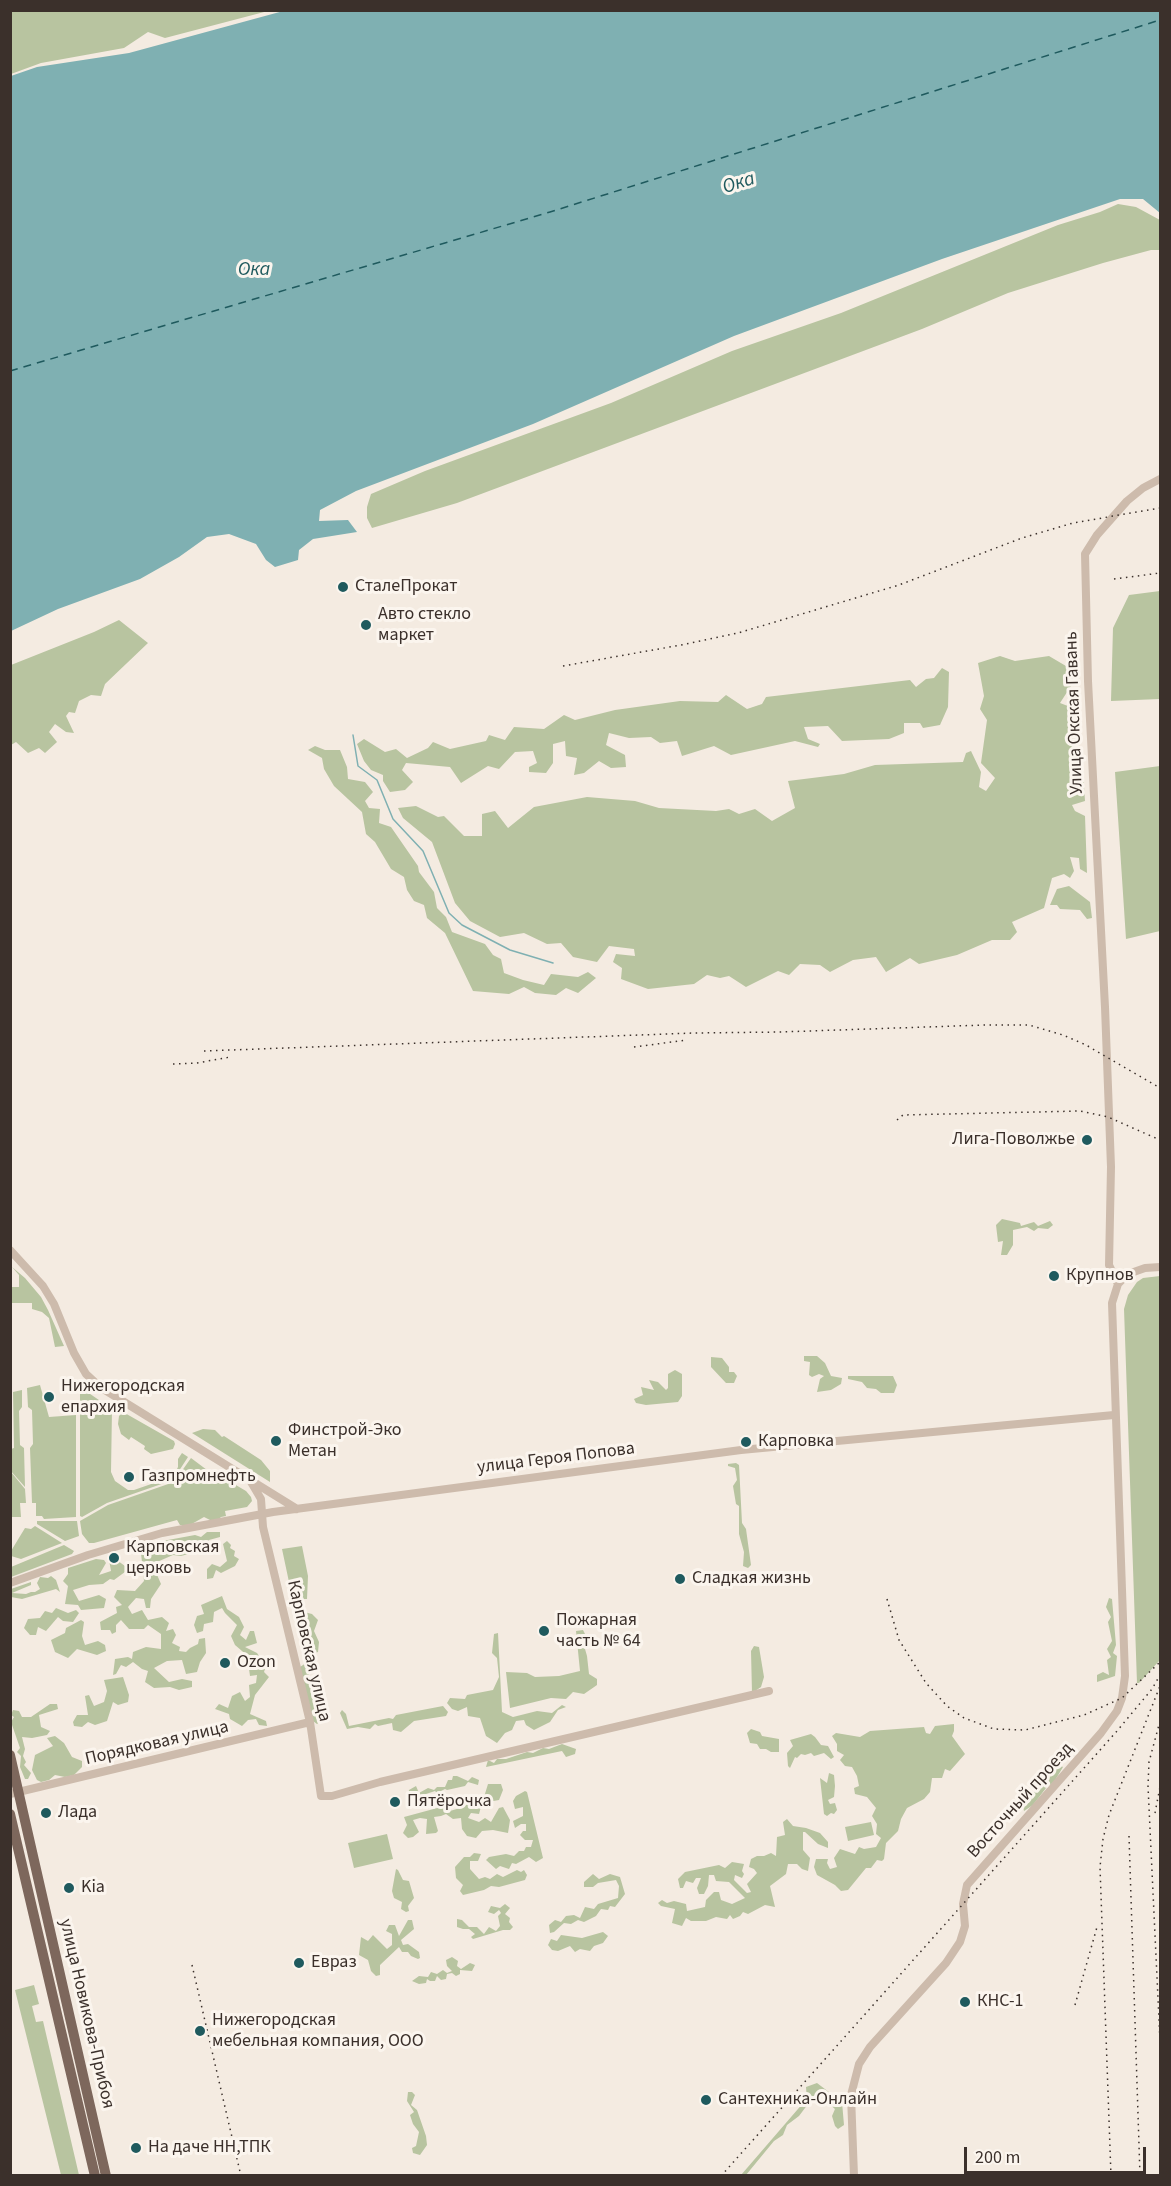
<!DOCTYPE html>
<meta charset="utf-8">
<style>
body{margin:0}
#map{position:relative;width:1171px;height:2186px;overflow:hidden;background:#f4ebe1;font-family:"Source Sans 3",sans-serif}
canvas{display:block}
.frame{position:absolute;inset:0;border:12px solid #3b302b;pointer-events:none}
.scale{position:absolute;left:964px;top:2147px;width:182px;height:27px;box-sizing:border-box;border:3px solid #3b302b;border-top:0;padding-left:8px;font-size:18px;line-height:21px;white-space:nowrap;color:#3b302b;-webkit-text-stroke:4px #fbf5ee;paint-order:stroke}
</style>
<div id="map">
<canvas width="1171" height="2186"></canvas>
<div class="frame"></div>
<div class="scale">200 m</div>
</div>
<script>
const c = document.querySelector('canvas').getContext('2d');
c.lineJoin = 'round';
function paint(path, color) { c.fillStyle = color; c.fill(path, 'evenodd'); }
const toPath = rows => new Path2D(rows.map(r => 'M' + r).join(''));
function trace(path, color, width, dash) { c.strokeStyle = color; c.lineWidth = width; c.lineCap = dash ? 'butt' : 'round'; c.setLineDash(dash || []); c.stroke(path); }
function label(font, color, halo, rows, align = 'center') {
  c.font = font + ' "Source Sans 3",sans-serif'; c.lineWidth = 6; c.setLineDash([]); c.textBaseline = 'middle'; c.strokeStyle = halo; c.fillStyle = color; for (const [text, x, y, turn = 0] of rows) {
    c.save(); c.translate(x, y); c.rotate((+turn || 0) * Math.PI / 180); c.textAlign = isNaN(turn) ? turn : align; if (halo) c.strokeText(text, 0, 0); c.fillText(text, 0, 0); c.restore();
  }
}
paint(toPath([
 [10,11,268,11,165,38,148,32,124,48,41,63,11,74],
 [1118,204,1136,207,1160,220,1160,250,1151,250,1103,263,1008,293,922,329,457,503,372,528,367,518,367,507,371,494,425,471,611,403,732,351,841,313,1058,225,1100,212],
 [1160,591,1160,699,1111,701,1113,628,1129,595],
 [119,620,148,643,105,684,101,696,91,695,79,701,75,713,69,712,66,716,74,733,66,732,55,724,49,732,57,742,45,753,39,748,28,753,16,742,11,745,11,665,94,632],
 [1000,656,1015,661,1049,656,1071,669,1073,683,1060,703,1073,708,1072,752,1082,758,1085,801,1072,805,1075,811,1085,816,1087,873,1080,869,1079,858,1070,857,1074,871,1070,878,1064,874,1052,878,1044,908,1012,922,1017,932,1010,940,992,940,957,955,919,964,910,958,886,972,876,957,853,960,830,972,820,965,800,964,789,975,778,971,746,987,729,976,720,978,707,975,694,984,648,989,621,979,622,968,613,962,616,954,635,956,634,949,609,946,597,962,573,957,561,943,547,944,524,933,500,937,470,921,455,903,432,842,403,818,398,808,416,806,438,817,444,816,464,836,482,836,482,814,495,811,508,828,534,807,587,797,635,801,659,808,716,811,729,809,739,814,755,809,772,821,795,808,788,781,844,774,875,765,963,762,966,753,971,751,981,772,979,787,986,791,995,778,981,763,987,720,980,709,984,696,978,663],
 [942,668,949,672,948,707,940,725,923,728,920,723,904,723,904,733,889,739,842,741,828,726,804,727,808,739,820,744,818,747,795,741,731,755,714,746,682,756,677,741,660,743,651,737,629,738,609,733,606,745,625,755,626,767,611,768,599,761,584,773,574,775,577,758,566,756,565,741,553,744,553,763,546,773,529,772,529,767,537,763,533,751,515,752,499,769,488,766,461,783,450,767,406,763,402,770,413,782,405,790,390,792,383,781,383,775,371,770,364,761,357,744,364,739,385,752,396,749,407,758,428,748,433,742,450,749,486,741,489,735,505,740,514,727,544,729,564,715,575,720,615,710,680,701,718,702,726,695,747,709,762,704,766,697,910,680,916,687,926,679,934,678],
 [315,746,325,750,340,750,347,767,348,779,365,782,373,792,365,801,369,808,380,809,379,823,391,827,418,866,419,872,434,892,437,908,446,917,452,932,485,944,493,955,501,959,504,973,523,980,544,985,551,974,578,977,588,972,596,978,578,993,566,988,556,995,535,993,524,987,509,994,473,991,445,933,427,918,424,905,414,901,407,890,404,877,391,869,375,842,366,834,362,812,334,786,324,769,322,758,308,750],
 [1160,766,1160,931,1126,939,1115,772],
 [1069,886,1090,902,1092,918,1087,919,1080,910,1060,909,1057,905,1050,905,1057,889],
 [1002,1219,1020,1223,1021,1226,1034,1222,1038,1226,1050,1221,1053,1225,1048,1229,1038,1228,1034,1231,1027,1227,1013,1230,1013,1245,1007,1255,1001,1255,1003,1241,998,1242,996,1225],
 [12,1267,25,1278,41,1297,48,1310,64,1346,55,1347,49,1318,42,1312,32,1309,32,1303,11,1303,11,1287,19,1287,19,1275],
 [1160,1276,1160,1660,1139,1683,1137,1683,1124,1309,1128,1295,1137,1282,1143,1278],
 [804,1356,817,1356,825,1363,831,1376,842,1378,841,1384,831,1390,817,1392,820,1379,824,1376,819,1374,812,1377,809,1375,810,1362,804,1361],
 [711,1357,722,1358,729,1367,729,1372,734,1372,737,1376,734,1383,726,1383,711,1367],
 [675,1370,682,1374,682,1396,678,1402,646,1405,636,1403,634,1399,643,1395,641,1387,654,1390,649,1380,658,1382,666,1390,668,1388,668,1374],
 [848,1376,893,1376,897,1385,894,1393,881,1393,876,1389,867,1388,862,1382,848,1379],
 [40,1385,49,1417,76,1415,76,1517,44,1519,42,1516,36,1516,36,1503,32,1503,30,1448,33,1444,32,1410,28,1407,27,1388],
 [80,1387,112,1409,111,1472,115,1481,128,1490,134,1490,157,1482,161,1476,176,1471,178,1467,178,1459,182,1453,188,1457,173,1480,107,1503,82,1517,80,1516],
 [22,1390,22,1407,19,1411,20,1445,24,1448,25,1487,10,1470,11,1449,14,1448,13,1392],
 [123,1412,174,1441,175,1444,173,1449,151,1454,144,1449,145,1446,131,1437,129,1440,121,1434,118,1424,119,1416],
 [203,1429,215,1430,222,1437,224,1436,261,1460,270,1471,270,1482,192,1433],
 [191,1458,215,1476,217,1474,246,1491,251,1497,252,1501,247,1507,225,1511,226,1516,221,1517,219,1519,212,1521,204,1517,190,1525,180,1525,177,1520,94,1543,89,1543,82,1534,80,1521,108,1505,174,1482],
 [736,1463,739,1465,742,1523,746,1529,751,1565,748,1568,743,1566,744,1552,739,1534,739,1506,736,1504,733,1486,737,1480,735,1468,728,1466,728,1464],
 [11,1472,25,1489,26,1503,20,1503,21,1517,11,1517],
 [37,1521,77,1521,79,1536,65,1541,37,1524],
 [35,1526,62,1543,21,1559,11,1556,11,1551,25,1528,31,1529],
 [207,1532,220,1532,220,1537,209,1540,207,1549,181,1556,173,1555,157,1562,155,1570,161,1584,151,1599,150,1608,146,1608,144,1599,136,1598,128,1607,132,1614,142,1610,148,1620,162,1617,169,1623,166,1631,173,1629,176,1635,172,1643,180,1647,179,1651,186,1652,190,1648,198,1644,199,1639,205,1638,206,1653,200,1662,197,1672,186,1674,182,1660,167,1661,154,1668,169,1682,182,1679,192,1681,192,1687,179,1690,170,1687,154,1688,145,1682,148,1671,142,1669,133,1662,126,1667,121,1665,116,1674,113,1675,115,1659,128,1657,132,1659,133,1652,146,1647,161,1649,161,1634,148,1625,144,1629,129,1629,121,1620,116,1625,116,1632,112,1634,110,1630,101,1630,100,1622,117,1613,116,1607,122,1605,114,1597,117,1590,135,1591,144,1581,141,1553,157,1542,195,1535,201,1537],
 [227,1541,231,1545,230,1548,235,1551,234,1556,239,1559,235,1566,221,1573,216,1570,213,1578,207,1579,207,1569,212,1564,220,1567,227,1561,223,1544],
 [64,1545,74,1551,72,1554,11,1577,11,1567],
 [302,1546,308,1576,307,1599,302,1599,289,1582,282,1549],
 [114,1558,129,1569,114,1580,110,1579,103,1584,89,1585,73,1590,79,1601,99,1595,106,1599,104,1608,81,1610,78,1605,65,1604,68,1586,63,1581,68,1574,68,1568,96,1559,104,1560,106,1563,99,1575,111,1571,109,1560],
 [51,1576,56,1580,60,1592,56,1589,22,1599,11,1597,11,1589,31,1582,31,1585,12,1593,26,1594,31,1592,35,1592,40,1589,37,1583,40,1577,48,1578],
 [222,1596,227,1609,239,1617,244,1627,240,1635,246,1640,250,1631,254,1631,257,1643,245,1647,257,1653,266,1666,264,1672,269,1677,255,1695,250,1714,266,1721,267,1726,259,1725,256,1719,248,1720,242,1726,230,1719,229,1714,215,1709,219,1704,228,1708,232,1696,240,1692,245,1701,250,1697,249,1685,256,1683,257,1675,250,1676,249,1669,256,1663,235,1645,231,1636,237,1625,225,1613,222,1608,214,1612,213,1622,204,1624,203,1631,197,1633,194,1625,197,1616,204,1614,201,1605],
 [1109,1598,1112,1599,1116,1645,1113,1653,1117,1656,1115,1676,1097,1682,1097,1675,1103,1672,1109,1675,1107,1660,1111,1657,1107,1649,1112,1641,1108,1622,1111,1617,1106,1607],
 [56,1608,68,1613,76,1610,79,1613,73,1622,63,1621,58,1617,46,1631,38,1627,36,1635,30,1635,24,1628,28,1619,40,1618,45,1611,52,1613],
 [304,1612,312,1614,318,1620,314,1631,319,1642,318,1652,309,1655,303,1649,301,1621],
 [81,1620,84,1622,82,1636,85,1645,98,1641,105,1645,106,1651,97,1655,77,1649,68,1658,55,1652,51,1640,65,1633,66,1628],
 [583,1630,585,1634,581,1635,587,1656,589,1674,597,1679,597,1685,584,1694,573,1692,566,1699,551,1698,510,1708,506,1672,527,1673,535,1677,559,1676,580,1671,576,1631],
 [498,1633,502,1712,513,1717,537,1711,552,1713,562,1705,566,1707,558,1710,550,1722,534,1730,526,1725,524,1720,516,1721,512,1730,505,1733,497,1743,486,1736,480,1718,468,1716,467,1707,458,1711,452,1709,447,1703,450,1698,465,1699,467,1695,493,1690,499,1677,497,1658,492,1653,494,1634],
 [754,1646,759,1647,764,1677,761,1687,752,1693,751,1651],
 [306,1663,321,1722,317,1724,313,1721,300,1667],
 [123,1677,129,1695,128,1702,118,1705,113,1702,107,1721,95,1725,88,1722,82,1727,74,1726,73,1722,77,1715,88,1715,85,1696,89,1695,94,1706,104,1702,107,1691,104,1680],
 [50,1704,57,1704,58,1709,39,1715,41,1727,50,1731,47,1735,32,1738,22,1737,25,1749,23,1756,26,1762,24,1765,31,1773,28,1779,25,1779,20,1767,21,1756,17,1752,20,1748,11,1722,14,1717,11,1715,13,1710,19,1711,22,1717,31,1717],
 [443,1706,448,1712,446,1716,414,1721,401,1732,393,1730,392,1723,378,1726,375,1724,370,1729,358,1727,347,1729,340,1713,342,1710,346,1714,349,1726,389,1718,393,1719,396,1715],
 [954,1724,954,1731,952,1736,965,1754,950,1771,945,1769,942,1778,932,1778,930,1792,924,1799,907,1808,901,1819,898,1831,886,1843,884,1859,882,1861,877,1860,871,1868,866,1868,848,1890,841,1891,835,1885,817,1875,814,1867,816,1859,828,1859,827,1863,830,1869,837,1867,834,1858,840,1849,855,1854,859,1847,864,1849,876,1847,881,1838,876,1834,877,1824,872,1816,876,1808,867,1797,855,1794,854,1788,859,1786,857,1776,852,1767,845,1766,840,1760,844,1755,837,1751,837,1744,832,1736,836,1733,860,1737,870,1731,924,1727,926,1733,930,1734,935,1726],
 [751,1729,760,1732,762,1736,779,1739,779,1752,771,1752,766,1749,760,1749,757,1744,750,1743,747,1733],
 [811,1734,815,1737,821,1745,828,1746,834,1757,831,1759,824,1753,814,1756,811,1753,805,1755,801,1754,797,1758,795,1757,790,1768,788,1766,787,1753,793,1746,790,1740],
 [55,1736,64,1743,72,1757,82,1761,82,1767,74,1775,65,1777,55,1775,49,1780,41,1782,37,1780,32,1770,35,1755,53,1746,47,1738],
 [562,1744,576,1749,575,1754,566,1757,562,1751,486,1767,488,1760,494,1763,497,1759,506,1759,527,1752,533,1753,543,1748,549,1749],
 [1055,1763,1063,1767,1054,1782,1046,1788,1033,1805,1024,1811,1022,1801,1030,1797,1041,1783,1039,1775,1043,1770],
 [829,1773,834,1775,835,1786,834,1797,828,1800,830,1804,835,1803,837,1810,834,1814,831,1813,827,1816,824,1814,820,1778,827,1783],
 [453,1776,457,1776,468,1781,472,1777,479,1780,478,1785,468,1782,465,1786,447,1790,445,1789,437,1793,435,1791,414,1798,408,1795,409,1790,416,1786,419,1793,428,1788,434,1790,437,1787,445,1787,448,1780,452,1780],
 [488,1784,501,1784,503,1790,499,1800,482,1803,479,1814,471,1813,468,1818,479,1822,485,1818,491,1822,499,1808,503,1807,510,1820,508,1833,493,1830,482,1831,476,1838,467,1836,462,1829,461,1818,453,1819,446,1814,441,1816,434,1817,438,1831,436,1833,426,1834,427,1819,420,1818,413,1820,419,1832,413,1837,408,1838,403,1833,407,1825,404,1817,441,1807,450,1811,460,1808,470,1799,477,1800,484,1797],
 [525,1791,527,1792,543,1858,536,1862,529,1857,516,1864,512,1863,509,1869,500,1866,496,1869,486,1860,489,1857,506,1854,514,1856,519,1851,524,1851,526,1847,531,1847,533,1840,525,1840,520,1835,523,1831,526,1831,526,1824,521,1824,515,1828,513,1821,523,1816,523,1807,515,1809,513,1801,516,1796],
 [787,1819,793,1826,806,1828,820,1833,828,1842,828,1848,818,1844,805,1832,803,1832,803,1850,810,1858,808,1871,802,1869,797,1864,788,1864,786,1874,770,1886,775,1907,765,1905,748,1914,743,1912,740,1916,733,1919,730,1915,727,1919,716,1917,706,1921,691,1921,686,1918,682,1926,672,1923,675,1909,661,1906,658,1903,662,1900,667,1903,674,1901,686,1904,687,1911,705,1907,706,1900,714,1892,719,1892,721,1900,732,1904,745,1898,729,1882,716,1881,714,1875,709,1875,708,1886,704,1894,699,1894,697,1888,701,1878,696,1878,693,1883,686,1881,683,1888,680,1888,678,1879,685,1872,719,1865,725,1868,732,1862,744,1864,742,1871,744,1874,742,1878,735,1875,734,1880,747,1893,751,1892,747,1884,757,1873,754,1869,749,1867,751,1859,757,1856,764,1856,771,1853,776,1856,777,1837,785,1835,783,1822],
 [871,1822,874,1835,848,1841,845,1827],
 [387,1834,393,1859,354,1868,348,1843],
 [474,1853,481,1854,478,1861,470,1861,470,1869,479,1879,485,1877,490,1879,497,1874,503,1877,517,1870,521,1872,524,1870,527,1875,525,1880,499,1887,491,1886,484,1890,463,1895,460,1891,463,1885,456,1878,455,1867,464,1857,470,1857],
 [396,1869,398,1870,403,1880,409,1881,414,1898,408,1906,409,1911,406,1912,401,1909,402,1902,394,1898,392,1891],
 [593,1874,599,1879,610,1874,620,1877,625,1894,615,1907,610,1906,608,1910,601,1909,596,1916,584,1922,578,1920,571,1924,564,1923,554,1932,550,1933,549,1925,555,1920,561,1922,566,1916,574,1915,580,1918,585,1907,594,1909,598,1904,618,1898,619,1886,616,1880,598,1883,593,1887,584,1887,584,1882],
 [505,1904,510,1908,505,1914,510,1918,509,1922,513,1927,510,1930,503,1930,473,1939,471,1937,475,1934,469,1929,463,1929,457,1927,457,1919,462,1920,469,1927,477,1927,484,1934,489,1927,496,1931,500,1926,498,1916,501,1913,499,1910,494,1914,488,1912,491,1906,500,1908],
 [408,1920,412,1920,414,1929,401,1940,403,1945,408,1944,419,1952,420,1958,418,1959,411,1956,408,1952,402,1952,399,1947,380,1965,380,1975,376,1976,371,1971,368,1960,359,1955,361,1937,368,1941,373,1935,387,1949,392,1945,392,1934,386,1931,389,1925,395,1925,399,1936],
 [603,1932,608,1936,603,1943,594,1946,590,1951,580,1949,575,1952,570,1946,558,1951,552,1950,548,1945,551,1939,557,1941,561,1935,582,1938],
 [452,1957,458,1961,457,1966,461,1969,470,1963,475,1965,472,1971,460,1970,460,1974,456,1976,452,1973,447,1974,446,1979,441,1980,437,1976,435,1981,430,1981,427,1979,426,1983,419,1984,412,1981,419,1976,428,1977,431,1972,437,1974,443,1970,447,1973,452,1971,447,1966,446,1960],
 [34,1985,39,2004,32,2006,36,2022,43,2021,79,2175,61,2175,15,1990],
 [817,2083,842,2102,844,2125,838,2129,835,2126,832,2116,835,2109,828,2103,824,2095,817,2095,813,2100,807,2100,806,2087],
 [408,2092,412,2092,415,2095,411,2105,417,2110,426,2136,427,2145,420,2155,413,2153,412,2148,416,2146,419,2132,413,2124,410,2115,414,2112,407,2101],
 [804,2102,808,2104,799,2116,787,2125,783,2135,774,2141,746,2175,741,2175]
]), '#b8c4a0');
paint(toPath([
 [287,10,1160,11,1160,213,1143,199,1120,199,942,259,734,336,533,424,356,491,320,510,319,521,348,520,357,532,313,539,299,550,298,560,275,567,266,560,256,544,229,534,207,537,179,557,140,579,58,609,11,631,11,76,37,67,129,53]
]), '#7fb0b2');
trace(toPath([
 [353,735,358,766,377,780,393,819,423,851,449,913,462,925,510,950,553,963]
]), '#7fb0b2', 1.5);
trace(toPath([
 [10,371,550,212,1160,20]
]), '#1f5a5e', 1.5, [8, 6]);
trace(toPath([
 [10,1250,43,1286,54,1304,74,1353,86,1374,100,1387,297,1509],
 [1118,1284,1109,1265,1111,1167,1105,1007,1088,681,1085,554,1097,535,1127,501,1143,488,1160,479],
 [251,1482,261,1499,263,1527,310,1722,321,1796,332,1796,380,1782,769,1691],
 [10,1583,88,1555,162,1533,273,1512,741,1450,1114,1415],
 [10,1794,310,1722],
 [854,2176,851,2095,859,2064,870,2047,946,1963,960,1942,965,1926,963,1904,967,1885,1101,1733,1117,1711,1122,1698,1125,1676,1112,1303,1118,1284,1128,1274,1145,1268,1160,1267]
]), '#cdbbac', 8);
trace(toPath([
 [10,1755,106,2176],
 [10,1814,95,2176]
]), '#7d675c', 10);
trace(toPath([
 [1114,579,1160,573],
 [563,666,681,645,738,633,899,585,1022,538,1073,523,1160,508],
 [634,1047,687,1040],
 [204,1051,694,1033,780,1032,985,1025,1029,1025,1063,1035,1086,1045,1160,1088],
 [173,1064,197,1063,230,1057],
 [897,1120,903,1115,1080,1111,1108,1117,1160,1140],
 [887,1599,899,1640,926,1683,947,1706,964,1718,994,1729,1025,1730,1084,1715,1122,1698,1160,1662],
 [1160,1721,1149,1762,1148,1786,1160,2041],
 [1155,1813,1160,1787],
 [1129,1836,1140,2176],
 [192,1965,241,2176],
 [1075,2005,1097,1927],
 [721,2176,1117,1731,1152,1689,1160,1675],
 [1111,2176,1100,1867,1103,1839,1109,1815,1160,1686]
]), '#3b302b', 1.5, [1.5, 4.5]);
for (const [x, y, r, color] of [
 [343,587,6,"#1f5a5e"],
 [366,625,6,"#1f5a5e"],
 [1087,1140,6,"#1f5a5e"],
 [1054,1276,6,"#1f5a5e"],
 [49,1397,6,"#1f5a5e"],
 [276,1441,6,"#1f5a5e"],
 [746,1442,6,"#1f5a5e"],
 [129,1477,6,"#1f5a5e"],
 [114,1558,6,"#1f5a5e"],
 [680,1579,6,"#1f5a5e"],
 [544,1631,6,"#1f5a5e"],
 [225,1663,6,"#1f5a5e"],
 [395,1802,6,"#1f5a5e"],
 [46,1813,6,"#1f5a5e"],
 [69,1888,6,"#1f5a5e"],
 [299,1963,6,"#1f5a5e"],
 [965,2002,6,"#1f5a5e"],
 [200,2031,6,"#1f5a5e"],
 [706,2100,6,"#1f5a5e"],
 [136,2148,6,"#1f5a5e"]
]) { const dot = new Path2D(); dot.arc(x, y, r, 0, 2 * Math.PI); c.fillStyle = color; c.fill(dot); trace(dot, '#fbf5ee', 2); }
label('18px', '#3b302b', '#fbf5ee', [
 ["СталеПрокат",355,587],
 ["Авто стекло",378,615],
 ["маркет",378,636],
 ["Лига-Поволжье",1075,1140,"right"],
 ["Крупнов",1066,1276],
 ["Нижегородская",61,1387],
 ["епархия",61,1408],
 ["Финстрой-Эко",288,1431],
 ["Метан",288,1452],
 ["Карповка",758,1442],
 ["Газпромнефть",141,1477],
 ["Карповская",126,1548],
 ["церковь",126,1569],
 ["Сладкая жизнь",692,1579],
 ["Пожарная",556,1621],
 ["часть № 64",556,1642],
 ["Ozon",237,1663],
 ["Пятёрочка",407,1802],
 ["Лада",58,1813],
 ["Kia",81,1888],
 ["Евраз",311,1963],
 ["КНС-1",977,2002],
 ["Нижегородская",212,2021],
 ["мебельная компания, ООО",212,2042],
 ["Сантехника-Онлайн",718,2100],
 ["На даче НН,ТПК",148,2148]
], 'left');
label('18px', '#3b302b', '#fbf5ee', [
 ["Улица Окская Гавань",1075,713,-92],
 ["улица Героя Попова",556,1459,-7],
 ["Карповская улица",308,1651,77],
 ["Порядковая улица",157,1744,-13],
 ["Восточный проезд",1021,1801,-48],
 ["улица Новикова-Прибоя",86,2014,77]
]);
label('italic 20px', '#1f5a5e', '#fbf5ee', [
 ["Ока",739,184,-18],
 ["Ока",254,271]
]);
</script>
